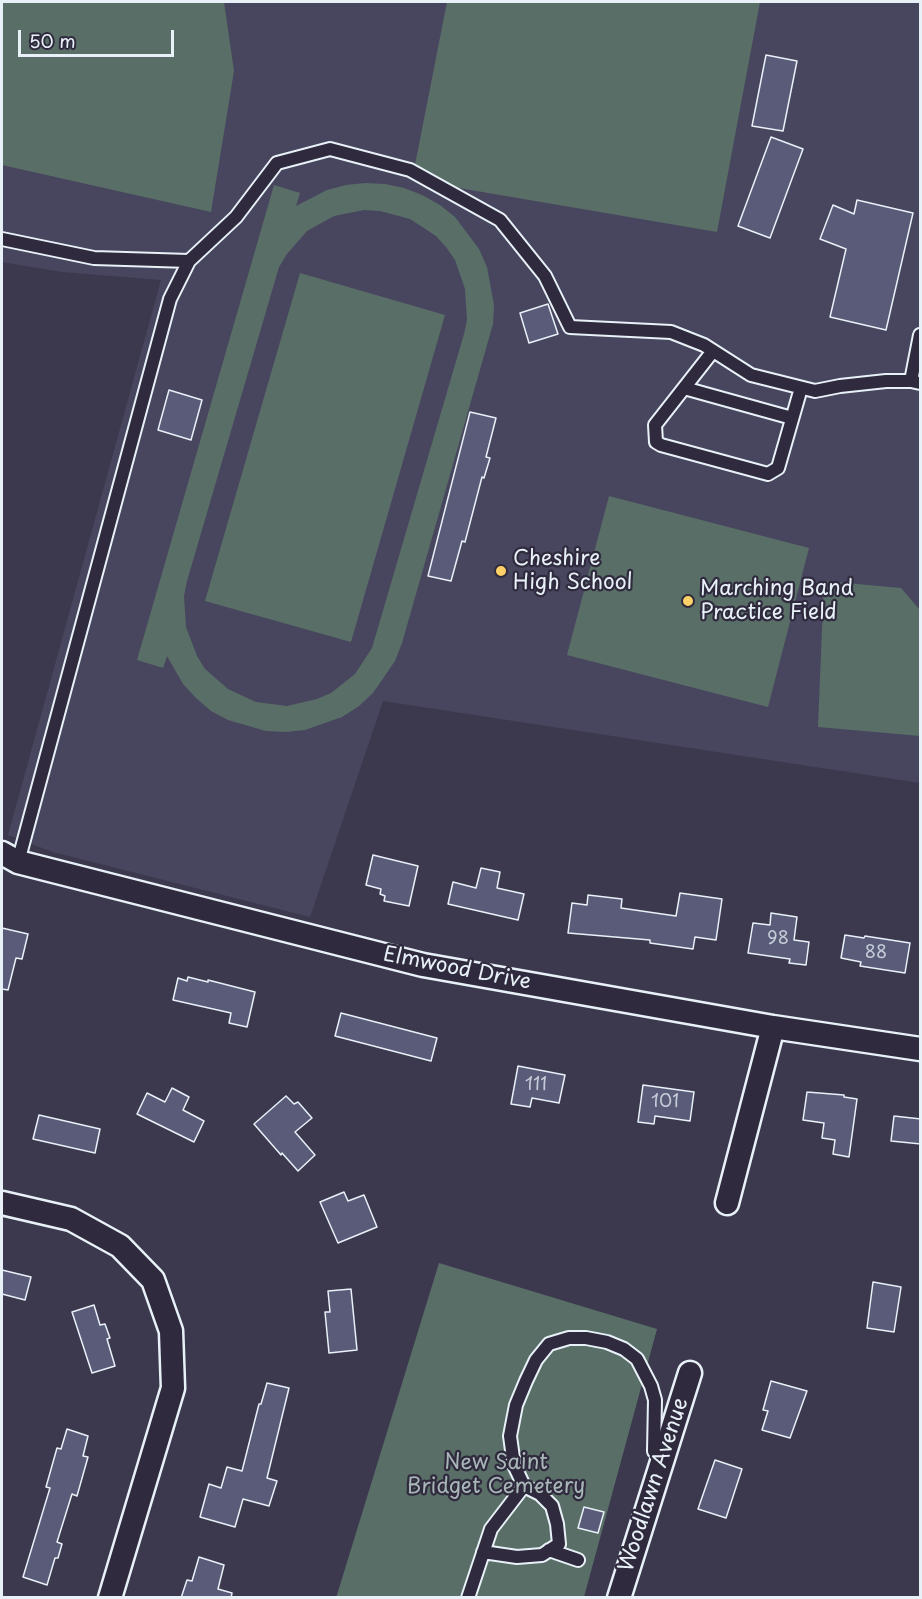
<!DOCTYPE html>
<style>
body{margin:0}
#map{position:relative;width:922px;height:1599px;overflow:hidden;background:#3c394f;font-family:"Playpen Sans",sans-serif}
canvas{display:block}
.frame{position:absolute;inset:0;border:3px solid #e8f1f8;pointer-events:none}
.scale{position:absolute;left:18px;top:30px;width:156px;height:27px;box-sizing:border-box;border:3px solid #e8f1f8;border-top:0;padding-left:8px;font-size:18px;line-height:21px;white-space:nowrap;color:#e8f1f8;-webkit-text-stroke:4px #2f2a3d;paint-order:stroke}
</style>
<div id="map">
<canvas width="922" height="1599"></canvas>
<div class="frame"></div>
<div class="scale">50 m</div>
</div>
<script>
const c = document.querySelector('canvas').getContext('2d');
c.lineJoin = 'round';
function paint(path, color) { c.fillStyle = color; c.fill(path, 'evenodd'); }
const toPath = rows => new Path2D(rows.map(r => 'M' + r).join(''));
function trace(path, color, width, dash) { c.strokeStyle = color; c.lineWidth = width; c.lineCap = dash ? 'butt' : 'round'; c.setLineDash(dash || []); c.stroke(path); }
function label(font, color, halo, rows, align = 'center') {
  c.font = font + ' "Playpen Sans",sans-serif'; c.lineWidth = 4.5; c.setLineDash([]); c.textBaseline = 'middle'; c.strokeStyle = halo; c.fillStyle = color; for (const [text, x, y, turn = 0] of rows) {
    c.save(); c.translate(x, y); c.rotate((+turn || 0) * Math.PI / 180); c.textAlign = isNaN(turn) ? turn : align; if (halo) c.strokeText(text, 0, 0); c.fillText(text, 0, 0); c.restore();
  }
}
paint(toPath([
 [2,2,920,2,920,783,383,701,310,917,53,852,8,835,161,280,62,272,2,262]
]), '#48465e');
paint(toPath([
 [2,2,224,2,234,71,211,212,2,165],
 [447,2,760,2,717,232,412,180],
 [365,183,385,184,404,188,422,195,440,205,455,217,479,249,487,267,494,305,493,324,402,643,395,661,373,693,359,706,342,717,305,730,286,732,266,731,228,720,211,711,196,698,183,684,167,656,163,668,137,660,274,185,300,193,296,206,327,190,346,185],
 [364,210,380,211,410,219,436,236,446,247,455,260,465,289,467,320,464,334,372,648,355,674,331,693,317,699,287,706,256,702,228,689,205,669,197,656,186,627,184,596,187,581,279,267,287,254,307,231,334,216],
 [300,273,445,315,351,642,205,601],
 [609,496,809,548,768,707,567,655],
 [824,581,901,588,920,610,920,736,818,727],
 [439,1263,657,1329,584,1597,336,1598]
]), '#596e67');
const building = toPath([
 [766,55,797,61,783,131,752,126,766,55],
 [771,137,803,149,770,238,738,226,771,137],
 [857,200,913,213,886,330,830,317,846,249,820,239,833,205,854,214,857,200],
 [548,304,558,334,529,343,520,313,548,304],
 [169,390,202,400,191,440,158,430,169,390],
 [470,412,496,418,486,457,490,458,484,478,482,477,465,542,462,541,451,581,428,576,470,412],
 [373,855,418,866,409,906,384,901,385,896,380,894,381,889,366,885,373,855],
 [481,868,500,872,497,888,524,894,518,920,448,904,453,882,476,888,481,868],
 [680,893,722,899,716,940,695,937,693,949,650,943,650,940,568,933,572,903,587,905,588,895,622,899,621,908,676,916,680,893],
 [771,913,797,917,794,940,809,942,806,965,789,963,790,959,748,953,753,923,770,925,771,913],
 [2,928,28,934,22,959,16,958,8,990,2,989,2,928],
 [845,935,864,938,865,936,910,943,905,973,860,966,861,962,841,958,845,935],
 [188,977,208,982,208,980,255,992,247,1027,229,1023,231,1013,173,1000,178,978,187,981,188,977],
 [341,1013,437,1038,431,1061,335,1036,341,1013],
 [518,1066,565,1075,559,1103,532,1098,530,1107,511,1104,518,1066],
 [643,1085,694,1092,690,1121,655,1116,654,1124,638,1122,643,1085],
 [172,1088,189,1097,183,1110,204,1121,194,1142,137,1114,147,1093,165,1102,172,1088],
 [807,1092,844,1095,844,1097,857,1099,849,1157,833,1154,835,1140,822,1138,824,1123,803,1120,807,1092],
 [286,1096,294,1104,298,1102,312,1118,295,1132,315,1155,298,1171,282,1153,281,1155,254,1124,286,1096],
 [39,1115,100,1129,95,1153,33,1139,39,1115],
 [894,1116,921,1119,921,1144,891,1141,894,1116],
 [344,1192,348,1201,364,1195,377,1227,338,1243,320,1202,344,1192],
 [2,1270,31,1277,25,1300,2,1294,2,1270],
 [873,1282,901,1287,894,1332,867,1328,873,1282],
 [351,1289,357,1350,329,1353,325,1312,330,1312,328,1291,351,1289],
 [94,1305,100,1325,105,1324,110,1338,107,1339,115,1366,92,1373,72,1312,94,1305],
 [771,1381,807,1391,790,1438,762,1430,768,1411,763,1410,771,1381],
 [267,1383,289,1388,267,1478,277,1481,269,1506,243,1499,235,1527,200,1517,209,1484,221,1488,227,1467,242,1471,259,1404,261,1404,267,1383],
 [67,1429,88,1436,83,1456,88,1457,77,1496,72,1494,57,1542,62,1544,58,1558,55,1558,47,1585,23,1577,50,1488,46,1487,57,1448,61,1449,67,1429],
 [715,1460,742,1469,726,1518,698,1509,715,1460],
 [584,1507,604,1512,598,1533,578,1528,584,1507],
 [199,1557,224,1565,218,1589,232,1593,231,1598,181,1598,187,1580,192,1581,199,1557]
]);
paint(building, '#5a5b78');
trace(building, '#e8f1f8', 1.5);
const lane = toPath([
 [2,239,94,258,189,261],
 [713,351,655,425,656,442,661,445,768,474,778,468,801,388],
 [911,381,920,335],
 [684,388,792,418],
 [18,862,170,299,189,261,236,217,277,163,330,149,410,170,500,220,545,276,570,327,671,332,704,345,751,375,815,391,840,386,886,381,911,381,920,383],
 [549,1550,578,1560],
 [483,1552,517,1557,542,1555,559,1544,557,1524,552,1506,540,1494,524,1486],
 [468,1598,491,1529,524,1486,514,1465,510,1436,516,1405,526,1381,536,1360,549,1344,569,1338,586,1338,607,1342,624,1349,637,1359,651,1386,655,1400,654,1451,664,1455]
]);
const street = toPath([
 [2,853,18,862,423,965,773,1027,920,1049],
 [2,1203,71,1219,120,1246,153,1280,171,1331,173,1388,110,1598],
 [727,1203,773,1027],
 [619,1598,690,1373]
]);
trace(lane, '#e8f1f8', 16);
trace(street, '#e8f1f8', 27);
trace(lane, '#2f2a3d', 12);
trace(street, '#2f2a3d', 22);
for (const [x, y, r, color] of [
 [501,571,6,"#ffd166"],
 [688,601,6,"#ffd166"]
]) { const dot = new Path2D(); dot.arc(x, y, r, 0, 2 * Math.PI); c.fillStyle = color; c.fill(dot); trace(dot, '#2f2a3d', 2); }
label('18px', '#c4ccd8', null, [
 ["98",778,939],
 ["88",876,953],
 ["111",536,1085],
 ["101",665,1102]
]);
label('21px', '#e8f1f8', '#2f2a3d', [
 ["Cheshire",513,559],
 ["High School",513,583],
 ["Marching Band",700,589],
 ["Practice Field",700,613]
], 'left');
label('21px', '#e8f1f8', '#2f2a3d', [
 ["Elmwood Drive",457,969,11],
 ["Woodlawn Avenue",654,1485,-72]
]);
label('21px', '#a8b6b7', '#2f2a3d', [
 ["New Saint",496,1463],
 ["Bridget Cemetery",496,1487]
]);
</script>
